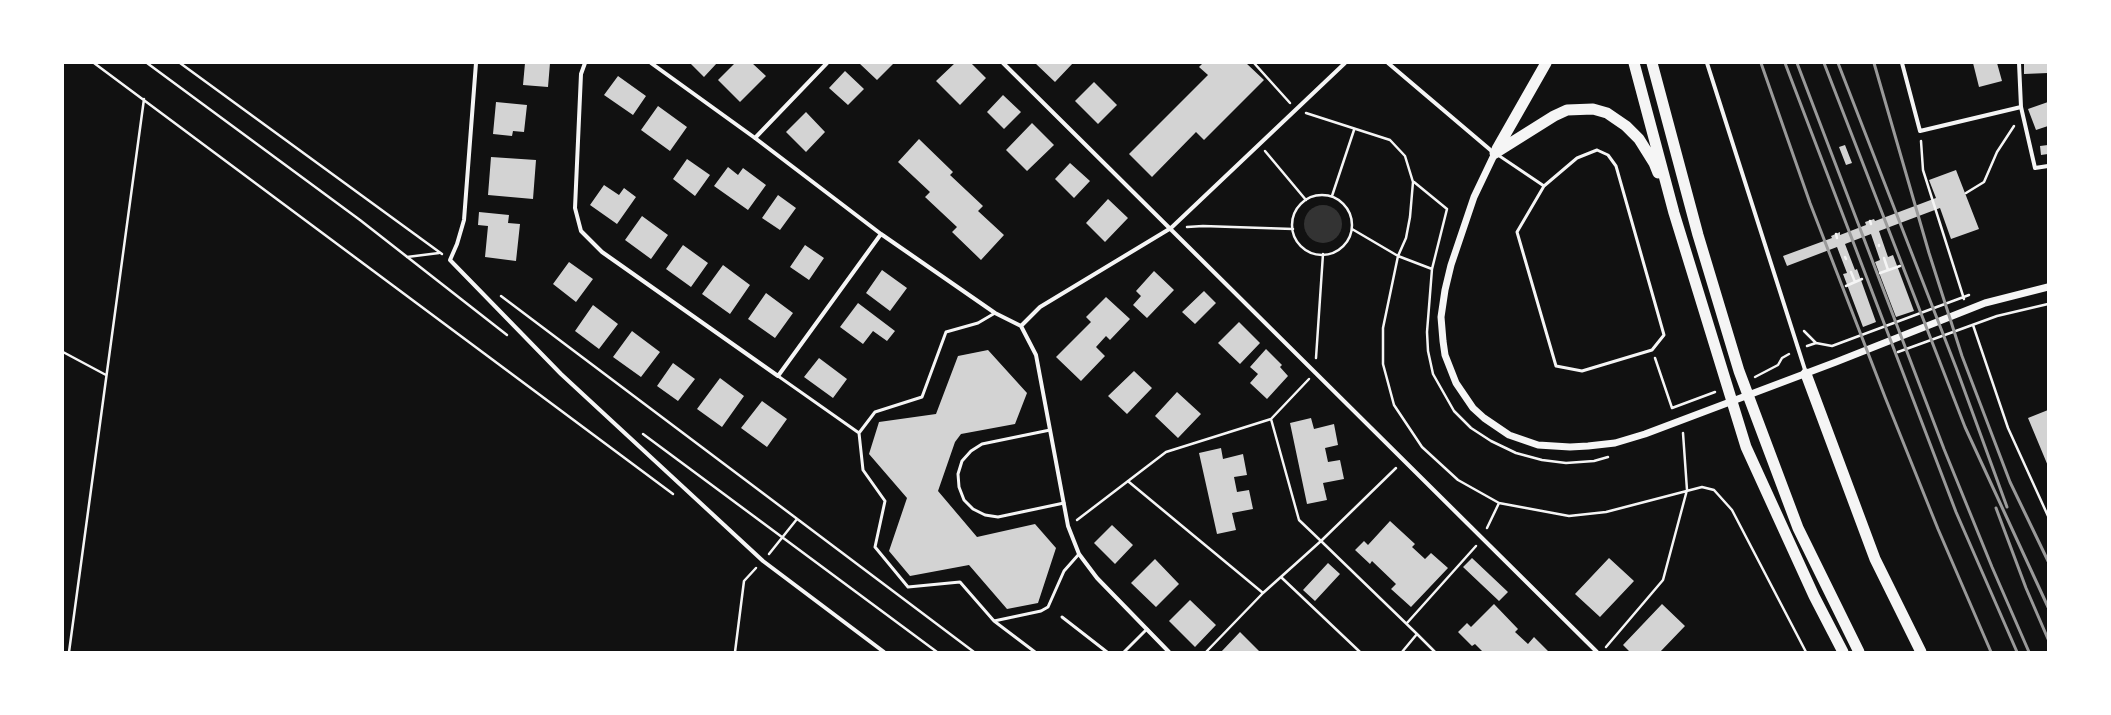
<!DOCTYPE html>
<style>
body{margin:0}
#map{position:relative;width:2111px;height:715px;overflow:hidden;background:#111;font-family:Raleway,sans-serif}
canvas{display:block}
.frame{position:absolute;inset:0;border:64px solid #fff;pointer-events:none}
</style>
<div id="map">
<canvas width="2111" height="715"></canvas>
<div class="frame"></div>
</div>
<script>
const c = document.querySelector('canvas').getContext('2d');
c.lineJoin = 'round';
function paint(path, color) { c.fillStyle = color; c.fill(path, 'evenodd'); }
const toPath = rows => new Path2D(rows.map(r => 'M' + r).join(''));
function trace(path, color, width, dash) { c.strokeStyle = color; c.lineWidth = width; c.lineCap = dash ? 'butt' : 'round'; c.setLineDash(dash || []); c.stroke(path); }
paint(toPath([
 '1304 224a19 19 0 1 1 38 0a19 19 0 1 1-38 0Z'
]), '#333');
paint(toPath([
 [525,63,550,63,548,87,523,85],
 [690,63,717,63,704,77],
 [735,63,752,63,766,76,740,102,718,80],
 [859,63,894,63,877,80],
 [955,63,971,63,986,78,960,105,936,81],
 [1035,63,1073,63,1055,82],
 [1203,63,1246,63,1264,80,1204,140,1196,132,1152,177,1129,154,1208,75,1199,67],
 [1973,63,1997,63,2002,81,1979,87],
 [2024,63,2048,63,2048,73,2024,74],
 [845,71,864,89,848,105,829,88],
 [618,76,646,96,633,115,604,95],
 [1094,82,1117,105,1098,124,1075,101],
 [1003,95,1021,112,1004,129,987,112],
 [496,102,527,105,524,132,513,131,512,136,493,134],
 [2048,102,2048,126,2036,130,2028,109],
 [658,106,687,127,670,151,641,130],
 [806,112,825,132,806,152,786,132],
 [1032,123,1054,145,1027,171,1006,150],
 [919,139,953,172,950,175,983,206,978,211,1004,235,981,260,952,232,957,227,925,197,930,192,898,162],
 [1845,145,1852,163,1846,165,1839,147],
 [2048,145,2048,154,2041,155,2040,146],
 [491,157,536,160,533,199,488,195],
 [687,159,710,175,695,196,673,179],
 [1070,163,1090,181,1074,198,1055,179],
 [728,167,738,175,743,168,766,185,748,210,714,186],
 [1956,170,1979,229,1951,239,1940,208,1879,231,1888,257,1893,255,1914,311,1896,317,1875,262,1880,260,1871,234,1845,244,1855,270,1857,269,1876,322,1863,327,1843,274,1847,273,1837,247,1787,266,1783,256,1832,238,1831,236,1840,232,1840,235,1866,225,1865,222,1874,219,1875,221,1936,198,1929,180],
 [604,185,619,195,624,188,636,197,617,224,590,205],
 [778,195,796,208,780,230,762,218],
 [1108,199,1128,218,1105,242,1086,223],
 [479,212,509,215,508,223,520,224,516,261,485,257,488,226,478,225],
 [642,216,668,235,651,259,625,240],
 [683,245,708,263,691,287,666,269],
 [805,245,824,258,809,280,790,267],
 [569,262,593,279,576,302,553,284],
 [723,265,750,285,730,314,702,294],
 [882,270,907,288,890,311,866,293],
 [1154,271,1174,290,1147,318,1133,305,1141,296,1136,291],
 [1204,291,1216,303,1195,324,1182,312],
 [766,293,793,313,775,338,748,319],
 [1106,297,1130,319,1110,340,1106,336,1096,347,1105,356,1081,381,1056,357,1091,322,1086,317],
 [858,303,895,331,887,341,873,331,863,344,840,327],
 [593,305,618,324,599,349,575,331],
 [1239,322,1260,343,1240,364,1218,343],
 [632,331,660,352,641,377,613,357],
 [1266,349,1282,365,1280,367,1288,376,1267,399,1250,383,1258,374,1250,367],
 [988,350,1027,393,1015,424,961,434,955,442,938,491,977,537,1035,524,1056,548,1038,603,1007,609,969,565,910,576,889,551,907,498,869,454,879,422,936,414,958,356],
 [819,358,847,379,833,398,804,377],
 [673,363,695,379,678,401,657,386],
 [1134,371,1152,388,1127,414,1108,396],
 [720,378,744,396,722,427,697,409],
 [1177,392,1201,414,1178,438,1155,416],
 [762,401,787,419,767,447,741,428],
 [2048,410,2048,466,2028,418],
 [1311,418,1314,429,1334,424,1338,445,1325,448,1328,462,1340,460,1344,479,1323,483,1327,500,1307,504,1290,423],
 [1221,448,1223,459,1243,454,1247,475,1234,477,1237,492,1249,490,1253,509,1232,513,1236,530,1217,534,1199,453],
 [1390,521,1415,544,1412,547,1425,559,1431,553,1448,568,1411,607,1391,589,1396,584,1372,561,1370,564,1355,550,1364,541,1368,545],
 [1112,525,1133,545,1115,564,1094,543],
 [1472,558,1508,592,1499,601,1463,567],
 [1609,558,1634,581,1600,617,1575,594],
 [1155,559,1179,584,1156,607,1131,583],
 [1328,563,1340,574,1315,601,1303,590],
 [1190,600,1216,625,1195,647,1169,621],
 [1494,604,1518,629,1515,632,1528,644,1534,637,1549,652,1483,652,1475,644,1472,646,1458,632,1467,623,1471,627],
 [1662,604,1685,626,1660,652,1630,652,1623,645],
 [1240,632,1260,652,1221,652]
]), '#d3d3d3');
trace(toPath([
 [94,63,673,494],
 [147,63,360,220,507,335],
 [180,63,442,254],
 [1254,63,1290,103],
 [1306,113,1390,140,1405,156,1413,182,1410,217,1406,238,1398,256,1383,328,1383,364,1394,405,1422,447,1458,480,1499,503,1569,516,1606,512,1702,487,1714,490,1732,510,1806,652],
 [1921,141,1923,170,1964,299],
 [1265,151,1306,200],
 [1414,182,1447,209,1432,269,1427,332,1428,351,1433,374,1454,411,1471,428,1491,441,1516,453,1542,460,1566,463,1594,461,1608,457],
 [1966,193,1984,182,1997,152,2014,126],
 '1292 225a30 30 0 1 1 60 0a30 30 0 1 1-60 0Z',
 [1332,196,1354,130],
 [1870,221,1871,224],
 [1187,227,1203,226,1293,229],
 [1352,229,1398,256,1432,269],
 [1836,234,1837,238],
 [1879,245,1879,246],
 [407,257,439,253],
 [1845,257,1846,259],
 [1884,258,1888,270],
 [1851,272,1855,282],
 [1880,273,1900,266],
 [1846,286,1862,279],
 [501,296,974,652],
 [1973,325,2008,428,2048,516],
 [1804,331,1816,343,1832,346,1969,295],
 [1807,346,1816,343],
 [63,352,106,375],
 [1898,352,1997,316,2048,304],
 [1316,358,1323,254],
 [1655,358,1672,408,1715,392],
 [1755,377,1778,365,1782,358,1789,354],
 [643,434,937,652],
 [1396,468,1321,541,1417,634,1402,652],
 [1129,482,1263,593,1206,652],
 [1077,520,1166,452,1271,419,1309,379],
 [1487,528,1499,503],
 [769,554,797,519],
 [1282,578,1360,652],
 [1263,593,1321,541,1299,520,1271,419],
 [1407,623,1476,546],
 [1417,634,1435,652],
 [1606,647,1663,580,1687,490,1683,433],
 [69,652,144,99],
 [735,652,744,581,756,568]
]), '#f5f5f5', 2.5);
trace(toPath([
 [1597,150,1608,155,1616,166,1664,335,1652,350,1582,371,1556,366,1517,232,1544,186,1577,158,1597,150],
 [1498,155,1544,186],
 [995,313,978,323,946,332,922,397,875,412,859,433,863,470,885,501,875,547,908,587,960,582,994,621,1035,652],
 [778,376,859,433],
 [1050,430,982,444,971,451,962,461,958,474,959,487,964,500,973,509,985,515,998,517,1064,503],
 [1062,617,1107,652],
 [994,621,1041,611,1048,607,1064,571,1079,554],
 [1124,652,1147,629]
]), '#f5f5f5', 3);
trace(toPath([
 [476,63,464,220,457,244,450,260,561,374,763,561,884,652],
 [585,63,581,74,575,208,581,231,602,252,778,376,881,234],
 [651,63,755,138,881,234,995,313,1021,326],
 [1003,63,1597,652],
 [1388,63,1494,153],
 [1707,63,1806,373],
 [1902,63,1920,131,2021,107],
 [2019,63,2021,107,2035,168,2048,166],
 [755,138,827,63],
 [1021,326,1040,307,1171,228,1345,63],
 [1021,326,1036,355,1068,526,1079,554,1097,578,1169,652]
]), '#f5f5f5', 4);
trace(toPath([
 [1495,153,1474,197,1451,265,1445,290,1441,317,1443,341,1445,355,1456,383,1473,408,1484,418,1509,435,1538,445,1570,447,1588,446,1615,443,1645,434,1836,362,1985,303,2048,287]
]), '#f5f5f5', 7);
trace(toPath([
 [1634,63,1674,213,1746,447,1814,596,1843,652],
 [1652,63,1698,235,1739,371,1798,528,1859,652],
 [1497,149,1546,63],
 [1495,153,1554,116,1567,110,1593,109,1607,113,1626,126,1639,139,1654,163,1658,173],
 [1806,374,1875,559,1921,652]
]), '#f5f5f5', 11);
trace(toPath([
 [1761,63,1810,203,1885,397,1938,529,1991,652],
 [1785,63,1956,512,2017,652],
 [1797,63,1944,449,1992,567,2029,652],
 [1824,63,1965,427,2048,607],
 [1838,63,1957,370,2007,507],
 [1874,63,1929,253,1962,356,2010,482,2048,561],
 [1996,508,2026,588,2048,639]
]), '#9a9a9a', 3);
</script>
